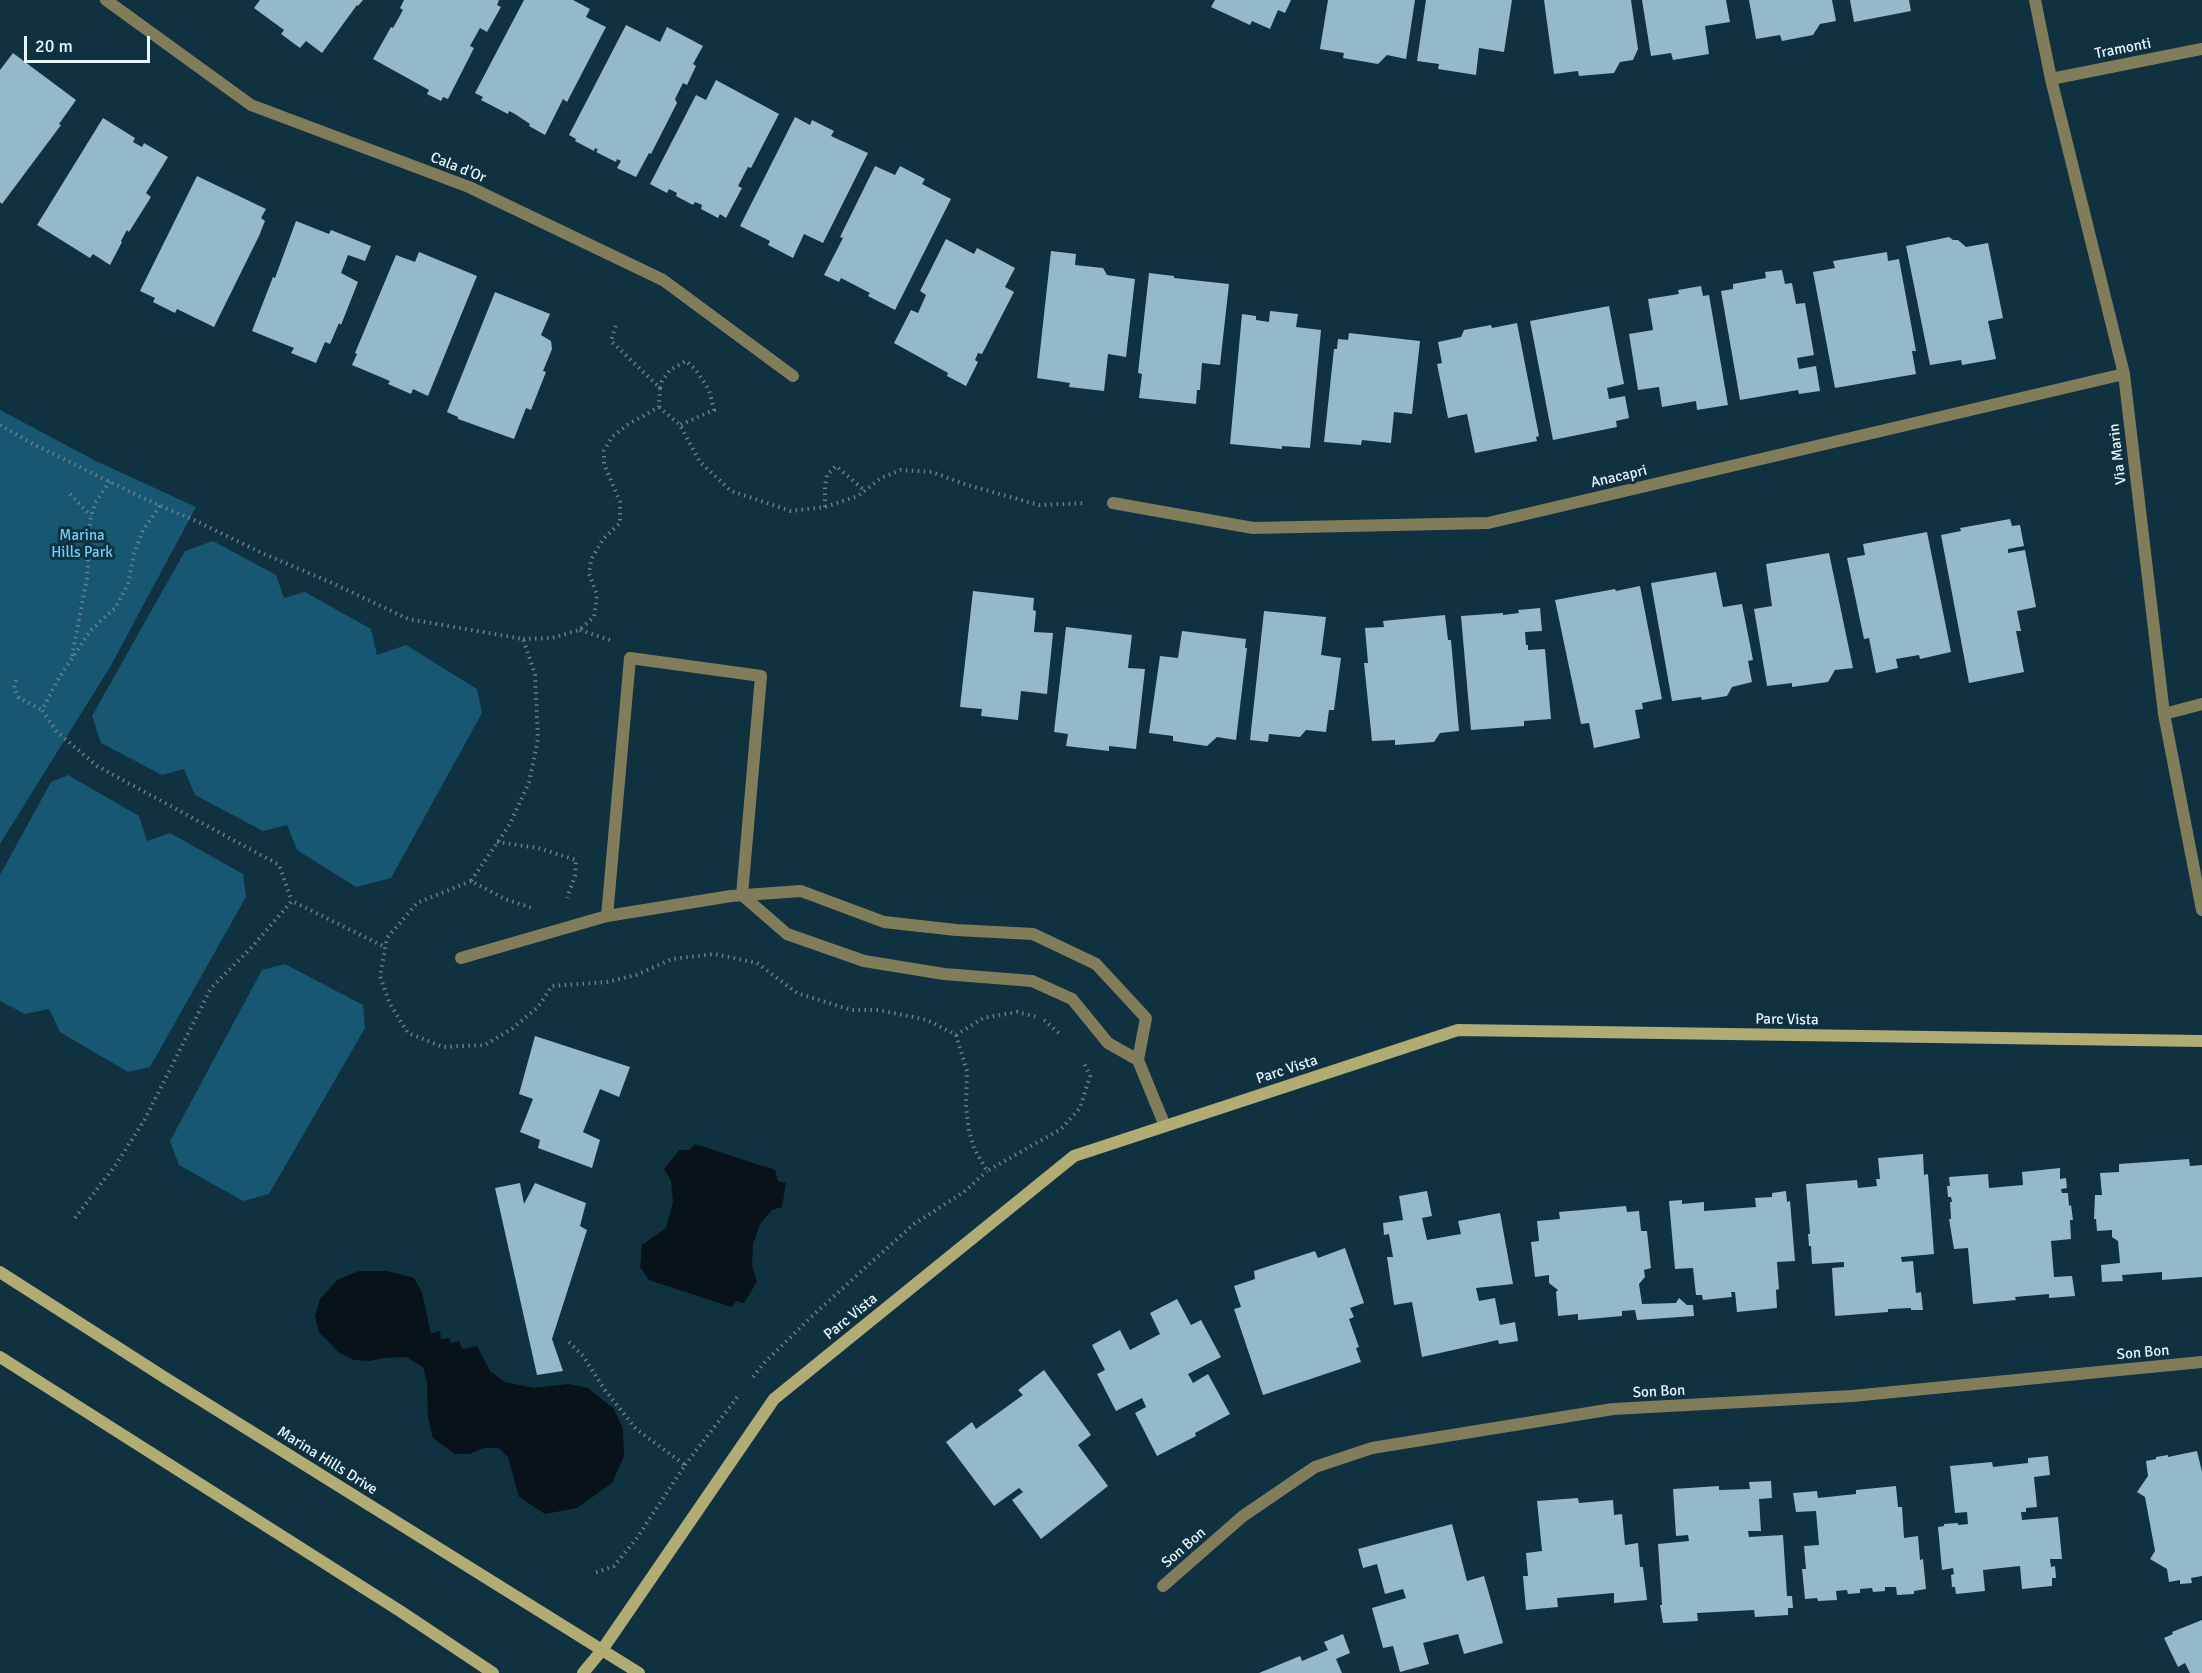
<!DOCTYPE html>
<style>
body{margin:0}
#map{position:relative;width:2202px;height:1673px;overflow:hidden;background:#0f3140;font-family:Signika,sans-serif}
canvas{display:block}
.scale{position:absolute;left:24px;top:36px;width:126px;height:27px;box-sizing:border-box;border:3px solid #e8f7fe;border-top:0;padding-left:8px;font-size:18px;line-height:21px;white-space:nowrap;color:#e8f7fe;-webkit-text-stroke:4px #0f3140;paint-order:stroke}
</style>
<div id="map">
<canvas width="2202" height="1673"></canvas>
<div class="scale">20 m</div>
</div>
<script>
const c = document.querySelector('canvas').getContext('2d');
c.lineJoin = 'round';
function paint(path, color) { c.fillStyle = color; c.fill(path, 'evenodd'); }
const toPath = rows => new Path2D(rows.map(r => 'M' + r).join(''));
function trace(path, color, width, dash) { c.strokeStyle = color; c.lineWidth = width; c.lineCap = dash ? 'butt' : 'round'; c.setLineDash(dash || []); c.stroke(path); }
function label(font, color, halo, rows, align = 'center') {
  c.font = font + ' Signika,sans-serif'; c.lineWidth = 6; c.setLineDash([]); c.textBaseline = 'middle'; c.strokeStyle = halo; c.fillStyle = color; for (const [text, x, y, turn = 0] of rows) {
    c.save(); c.translate(x, y); c.rotate((+turn || 0) * Math.PI / 180); c.textAlign = isNaN(turn) ? turn : align; if (halo) c.strokeText(text, 0, 0); c.fillText(text, 0, 0); c.restore();
  }
}
paint(toPath([
 [0,410,96,461,196,507,110,667,0,844],
 [213,541,276,575,284,598,305,592,371,629,377,655,406,645,477,689,482,713,391,878,356,887,297,850,287,825,263,831,195,795,184,769,162,775,101,743,92,716,185,551],
 [68,775,139,816,147,841,170,833,243,874,246,897,150,1067,128,1072,60,1032,49,1009,25,1014,0,1001,0,875,51,782],
 [285,964,363,1005,365,1028,269,1194,243,1201,179,1165,170,1141,262,970]
]), '#175771');
paint(toPath([
 [695,1144,775,1170,778,1181,786,1183,782,1207,772,1210,760,1224,753,1244,752,1265,757,1282,744,1303,737,1301,731,1307,649,1280,640,1267,642,1245,666,1228,673,1203,671,1181,664,1169,679,1150,690,1150],
 [359,1271,387,1271,414,1278,422,1292,431,1334,440,1331,441,1339,449,1338,451,1343,459,1341,462,1349,477,1346,490,1371,505,1382,533,1388,569,1384,588,1388,614,1409,623,1429,624,1456,612,1483,577,1508,545,1514,519,1497,508,1457,498,1448,484,1448,469,1454,455,1454,433,1438,428,1417,427,1382,423,1367,406,1357,384,1358,370,1361,354,1360,338,1352,319,1332,315,1316,320,1299,337,1280]
]), '#071319');
paint(toPath([
 [260,0,363,0,358,6,357,5,322,53,306,41,300,48,281,34,284,30,254,8],
 [404,0,499,0,497,5,501,7,487,32,480,28,470,46,474,48,448,99,443,97,441,101,427,94,429,90,373,59,391,27,393,28,403,10,400,8],
 [524,0,573,0,590,9,586,17,606,27,567,102,563,99,545,135,529,126,530,124,515,114,509,111,508,114,481,100,483,97,475,93],
 [1215,0,1291,0,1285,13,1278,10,1270,29,1252,21,1250,25,1211,7],
 [1328,0,1415,0,1406,59,1387,55,1378,64,1343,58,1344,53,1320,49],
 [1426,0,1512,0,1504,52,1479,48,1476,75,1438,69,1439,64,1417,61],
 [1544,0,1631,0,1638,49,1633,60,1620,62,1614,73,1579,76,1578,71,1554,74],
 [1642,0,1726,0,1730,22,1705,26,1709,54,1673,60,1671,53,1651,56],
 [1749,0,1832,0,1836,21,1820,24,1813,35,1782,41,1780,35,1756,39],
 [1850,0,1909,0,1911,11,1854,22],
 [626,25,660,42,667,27,703,46,693,64,696,66,687,85,683,83,675,99,677,103,651,154,649,153,636,177,617,168,621,161,617,159,616,162,596,152,598,150,595,148,594,151,575,141,576,139,569,135],
 [13,53,76,100,59,124,61,125,2,204,0,202,0,70],
 [716,80,779,114,751,168,748,167,738,186,742,188,726,218,720,214,718,218,701,209,702,205,695,202,693,205,676,196,677,193,669,189,667,193,650,184,696,95,706,100],
 [795,117,810,125,812,120,834,131,831,136,868,153,823,243,804,234,793,258,768,245,770,241,740,226],
 [103,118,135,138,133,142,142,147,144,143,168,157,146,193,151,197,129,232,127,230,121,241,122,242,110,265,93,254,90,258,37,225],
 [875,166,895,175,900,166,925,179,922,184,951,199,895,310,868,296,870,293,841,278,839,282,824,275,843,238,840,237],
 [197,176,266,209,261,218,265,221,259,236,214,327,177,309,175,313,153,302,155,298,140,291],
 [296,221,329,234,331,230,371,246,365,261,348,255,341,273,358,282,341,325,339,323,330,344,325,342,316,363,291,353,294,348,252,331,273,277,275,278],
 [1949,237,1953,240,1958,240,1966,247,1988,243,2003,318,1988,321,1996,359,1962,365,1961,360,1930,365,1906,246],
 [946,239,974,254,977,248,1015,268,1005,287,1014,292,982,354,978,353,975,360,978,362,966,386,947,376,948,373,894,343,911,310,918,313,926,295,920,291],
 [1051,251,1076,254,1075,265,1103,268,1107,275,1135,279,1126,357,1108,354,1104,391,1069,387,1070,383,1037,378],
 [419,252,477,276,428,396,413,389,411,394,388,384,390,381,352,365,357,354,355,353,396,255,415,262],
 [1887,252,1888,261,1899,259,1916,351,1912,351,1916,374,1835,388,1813,272,1835,268,1833,261],
 [1782,270,1785,284,1792,283,1796,304,1805,303,1814,355,1797,358,1799,369,1816,366,1820,391,1799,394,1798,390,1740,400,1721,291,1733,289,1733,284,1766,278,1765,272],
 [1149,273,1174,276,1174,278,1229,284,1220,365,1202,363,1200,390,1197,390,1196,404,1139,398,1142,374,1138,373],
 [1701,286,1703,296,1709,295,1728,405,1697,410,1696,401,1662,407,1659,387,1638,390,1629,334,1653,330,1648,299,1679,294,1678,290],
 [495,292,550,314,541,335,551,341,552,349,543,371,546,372,531,410,526,408,514,439,458,419,458,417,447,412],
 [1609,306,1624,384,1607,388,1609,399,1625,396,1629,418,1616,421,1617,427,1553,440,1530,321],
 [1270,311,1298,314,1296,327,1321,330,1310,448,1282,446,1282,449,1230,444,1242,314,1256,316,1256,320,1269,322],
 [1517,323,1539,436,1536,437,1537,441,1475,453,1467,414,1448,418,1437,364,1442,363,1438,342,1461,337,1464,330,1491,325,1492,328],
 [1349,333,1420,341,1412,414,1394,412,1391,443,1362,440,1361,445,1324,442,1334,349,1337,349,1338,339,1348,340],
 [2010,519,2012,526,2020,525,2024,546,2008,549,2008,553,2025,550,2036,607,2017,611,2021,631,2016,631,2024,672,1969,683,1941,535,1961,531,1960,528],
 [1927,532,1951,652,1920,659,1919,655,1896,659,1898,668,1876,673,1869,638,1864,639,1847,558,1865,555,1863,544],
 [1829,553,1853,668,1835,670,1828,682,1792,687,1792,683,1767,686,1754,609,1772,606,1766,564],
 [1716,572,1723,607,1742,604,1753,660,1748,661,1752,682,1732,687,1727,696,1702,700,1701,697,1672,701,1651,583],
 [1640,586,1662,699,1642,703,1643,709,1635,710,1640,738,1594,748,1589,723,1581,724,1555,600,1615,589,1616,591],
 [973,591,1034,598,1033,610,1036,611,1034,632,1053,633,1047,694,1021,691,1018,720,981,716,982,709,960,707],
 [1540,608,1542,631,1525,632,1526,645,1528,645,1528,650,1545,649,1551,719,1524,721,1524,726,1471,730,1461,616,1503,613,1503,615,1519,613,1518,610],
 [1264,611,1326,617,1321,655,1341,658,1334,710,1329,710,1326,732,1306,730,1300,737,1269,734,1268,742,1250,740],
 [1445,615,1448,640,1451,640,1459,731,1440,733,1434,742,1395,745,1395,740,1372,741,1364,663,1368,663,1365,628,1384,627,1383,621],
 [1066,627,1132,635,1128,668,1145,669,1136,749,1109,746,1109,751,1066,746,1068,734,1054,732],
 [1182,631,1246,639,1245,648,1247,648,1236,740,1217,737,1207,746,1173,741,1173,736,1149,733,1160,656,1178,658],
 [535,1036,630,1067,619,1097,600,1089,583,1132,600,1140,592,1168,538,1148,540,1140,520,1132,533,1099,519,1094],
 [1923,1154,1924,1175,1928,1174,1934,1254,1901,1257,1902,1262,1913,1261,1916,1293,1921,1292,1923,1310,1911,1310,1911,1308,1888,1309,1888,1312,1835,1316,1832,1268,1844,1267,1844,1262,1812,1264,1811,1246,1809,1246,1808,1234,1810,1234,1806,1184,1857,1180,1858,1188,1877,1186,1876,1179,1880,1179,1878,1158],
 [2189,1159,2190,1166,2202,1165,2202,1277,2162,1280,2162,1272,2122,1275,2123,1281,2102,1282,2101,1265,2120,1263,2118,1241,2112,1237,2112,1230,2097,1231,2096,1219,2094,1219,2095,1195,2102,1195,2100,1173,2119,1172,2119,1164],
 [2060,1168,2060,1179,2066,1178,2067,1188,2061,1189,2062,1193,2068,1193,2069,1206,2071,1205,2073,1220,2070,1220,2071,1239,2051,1241,2054,1277,2072,1276,2075,1296,2049,1298,2049,1294,2015,1297,2016,1300,1973,1304,1968,1248,1954,1249,1949,1219,1951,1219,1950,1202,1952,1202,1951,1197,1948,1197,1947,1186,1950,1186,1949,1177,1988,1174,1989,1188,2023,1185,2022,1172],
 [520,1183,524,1204,535,1183,586,1203,580,1226,587,1230,552,1339,563,1371,537,1375,495,1188],
 [1427,1191,1432,1216,1422,1218,1427,1240,1461,1234,1458,1221,1500,1213,1513,1284,1476,1288,1479,1301,1495,1298,1500,1325,1515,1322,1518,1341,1499,1344,1498,1340,1422,1357,1412,1302,1394,1305,1387,1257,1393,1257,1389,1234,1384,1235,1383,1223,1403,1220,1399,1196],
 [1786,1191,1787,1202,1790,1201,1795,1261,1777,1262,1779,1289,1776,1290,1777,1308,1737,1312,1735,1292,1731,1292,1732,1297,1703,1300,1702,1295,1696,1295,1693,1268,1675,1269,1669,1201,1682,1200,1682,1204,1704,1202,1704,1211,1756,1207,1755,1198,1772,1197,1772,1193],
 [1626,1206,1627,1212,1639,1211,1641,1231,1647,1231,1651,1268,1644,1270,1645,1277,1639,1284,1642,1304,1676,1303,1679,1298,1687,1305,1693,1305,1694,1316,1637,1320,1635,1310,1622,1311,1622,1316,1578,1320,1578,1314,1558,1316,1556,1292,1558,1290,1549,1283,1549,1275,1535,1277,1531,1242,1539,1241,1537,1221,1560,1219,1559,1212],
 [1345,1248,1364,1303,1350,1308,1354,1317,1349,1319,1359,1347,1356,1348,1361,1362,1263,1395,1234,1309,1241,1307,1234,1286,1255,1279,1254,1271,1315,1251,1318,1258],
 [1177,1299,1191,1325,1201,1320,1221,1357,1188,1374,1193,1383,1208,1374,1230,1414,1195,1433,1196,1436,1157,1456,1135,1413,1146,1407,1142,1398,1116,1411,1097,1374,1105,1370,1092,1345,1120,1330,1130,1350,1160,1334,1150,1313],
 [1044,1370,1091,1435,1078,1445,1108,1486,1041,1539,1012,1500,1023,1492,1019,1488,994,1506,946,1442,972,1422,976,1429,1023,1395,1018,1390],
 [2197,1451,2202,1472,2202,1576,2191,1578,2192,1583,2180,1584,2180,1580,2169,1582,2167,1569,2150,1559,2155,1551,2145,1497,2137,1492,2148,1476,2146,1461,2156,1459,2156,1457,2168,1455,2168,1457],
 [2048,1456,2050,1475,2034,1477,2037,1507,2026,1508,2026,1512,2021,1512,2022,1520,2058,1517,2062,1559,2050,1559,2051,1567,2055,1566,2056,1578,2052,1578,2052,1586,2022,1589,2020,1566,1983,1570,1985,1591,1956,1594,1955,1587,1952,1587,1951,1575,1954,1574,1953,1568,1942,1570,1938,1527,1944,1526,1944,1524,1958,1523,1958,1525,1968,1524,1967,1512,1955,1513,1950,1466,1992,1462,1993,1467,2028,1463,2028,1458],
 [1771,1481,1772,1498,1759,1499,1761,1531,1748,1531,1749,1537,1783,1535,1787,1596,1792,1596,1793,1608,1788,1608,1788,1615,1755,1617,1754,1610,1697,1613,1698,1621,1663,1623,1660,1605,1662,1605,1658,1544,1689,1541,1688,1535,1676,1536,1673,1489,1719,1486,1719,1490,1750,1489,1749,1482],
 [1896,1486,1898,1507,1902,1507,1904,1538,1918,1536,1920,1560,1923,1559,1926,1589,1914,1591,1914,1594,1897,1595,1896,1587,1885,1587,1885,1591,1873,1592,1872,1588,1860,1589,1860,1593,1848,1594,1847,1590,1836,1591,1837,1600,1818,1601,1817,1598,1805,1599,1802,1569,1806,1569,1804,1546,1819,1545,1816,1511,1796,1512,1793,1493,1817,1491,1818,1498,1856,1494,1856,1490],
 [1578,1498,1579,1503,1613,1500,1614,1515,1622,1514,1625,1545,1638,1543,1640,1567,1643,1567,1647,1600,1614,1603,1614,1593,1557,1598,1558,1607,1526,1610,1523,1576,1528,1576,1526,1553,1542,1551,1537,1501],
 [1452,1524,1467,1581,1484,1576,1503,1643,1464,1654,1458,1634,1423,1643,1429,1664,1400,1672,1393,1646,1383,1648,1372,1608,1406,1598,1403,1589,1385,1594,1377,1564,1363,1568,1358,1549],
 [2202,1620,2202,1673,2190,1673,2185,1663,2178,1667,2164,1638,2173,1634,2172,1632],
 [1343,1634,1350,1653,1336,1659,1342,1673,1259,1673,1300,1656,1302,1661,1328,1650,1324,1642]
]), '#94b9cb');
trace(toPath([
 [660,388,662,381,670,370,686,361,696,370,709,390,714,410,680,425],
 [659,407,680,425,700,462,731,491,791,511,825,507,858,496,881,478,901,470,932,472,964,484,1039,505,1086,503],
 [0,425,33,444,147,500,196,521,264,554,330,582,408,619,523,639,535,674,538,739,529,782,510,824,471,881,505,899,532,908],
 [70,494,91,516],
 [160,506,143,530,134,554,128,584,115,608,91,630,60,676,42,710,57,732,97,766,279,865,292,901],
 [825,507,825,487,827,475,836,466,865,491],
 [580,630,610,640],
 [523,639,552,638,579,630,594,617,597,595,589,574,591,560,603,539,620,523,620,502,604,464,604,451,612,437,627,425,659,407,660,388,611,341,617,322],
 [72,656,87,578,90,521,95,503,110,481],
 [16,680,14,688,19,698,42,710],
 [497,842,538,848,576,860,575,876,567,898],
 [471,881,417,903,387,938,380,976,390,1004,408,1033,443,1047,485,1045,513,1028,538,1007,552,986,607,982,636,975,672,959,714,954,757,963,797,993,851,1010,879,1010,927,1020,956,1035,983,1018,1017,1012,1037,1017],
 [1044,1020,1061,1035],
 [956,1035,967,1071,966,1107,969,1131,974,1148,987,1171,1061,1129,1080,1108,1090,1076,1083,1061],
 [75,1218,117,1163,145,1119,211,988,250,949,292,901,385,947],
 [569,1342,583,1356,605,1390,636,1429,685,1465,637,1538,614,1566,594,1573],
 [753,1377,764,1363,809,1319,866,1267,914,1224,964,1192,987,1171],
 [685,1465,739,1395]
]), '#65808c', 4, [1.5, 4.5]);
trace(toPath([
 [742,895,787,934,864,961,944,974,1032,981,1072,999,1108,1043,1138,1060],
 [607,916,630,658,761,676,742,895],
 [461,958,607,916,731,896,801,891,884,922,956,930,1033,934,1096,964,1146,1018,1138,1060,1165,1126]
]), '#817d5b', 12);
trace(toPath([
 [106,0,251,105,469,187,663,280,793,376],
 [2035,0,2051,79,2124,374,2164,714,2202,910],
 [2051,79,2202,49],
 [1113,503,1253,528,1488,523,2124,374],
 [2164,714,2202,704],
 [1163,1586,1243,1516,1315,1467,1372,1448,1613,1409,1852,1396,2202,1362]
]), '#817d5b', 12);
trace(toPath([
 [0,1272,167,1379,639,1673],
 [0,1357,400,1611,493,1673],
 [583,1673,602,1650,774,1399,1074,1156,1458,1030,2202,1041]
]), '#b1ab74', 12);
label('15px', '#e8f7fe', '#0f3140', [
 ["Tramonti",2123,49,-11],
 ["Cala d'Or",458,168,22],
 ["Via Marin",2118,454,-97],
 ["Anacapri",1619,477,-13],
 ["Parc Vista",1787,1020,1],
 ["Parc Vista",1287,1070,-18],
 ["Parc Vista",851,1317,-39],
 ["Son Bon",2143,1353,-5],
 ["Son Bon",1659,1392,-3],
 ["Marina Hills Drive",327,1461,32],
 ["Son Bon",1184,1548,-41]
]);
label('15px', '#6ed0fc', '#0f3140', [
 ["Marina",82,536],
 ["Hills Park",82,553]
]);
</script>
